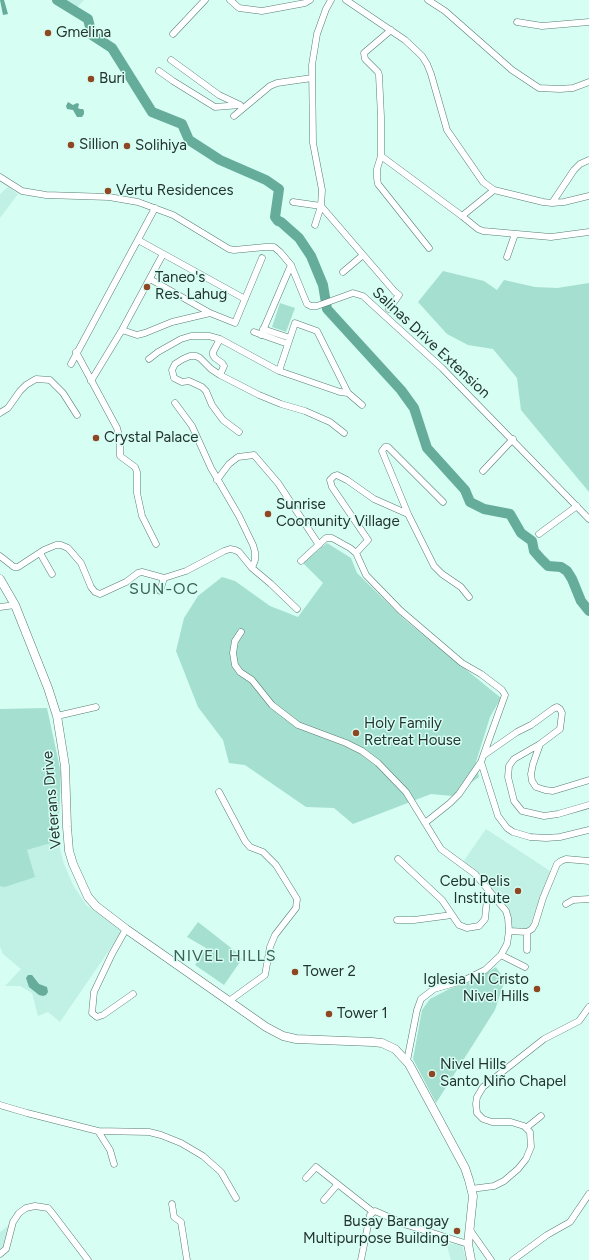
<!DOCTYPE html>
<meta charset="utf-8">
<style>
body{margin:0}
canvas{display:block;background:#d6fef3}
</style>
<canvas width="589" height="1260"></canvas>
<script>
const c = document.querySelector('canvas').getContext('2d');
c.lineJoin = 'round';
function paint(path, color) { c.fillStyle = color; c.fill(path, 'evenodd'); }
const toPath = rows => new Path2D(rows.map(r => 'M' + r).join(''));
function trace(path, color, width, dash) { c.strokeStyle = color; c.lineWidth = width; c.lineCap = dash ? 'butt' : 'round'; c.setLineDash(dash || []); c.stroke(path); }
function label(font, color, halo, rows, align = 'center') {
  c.font = font + ' Figtree,sans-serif'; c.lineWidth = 3; c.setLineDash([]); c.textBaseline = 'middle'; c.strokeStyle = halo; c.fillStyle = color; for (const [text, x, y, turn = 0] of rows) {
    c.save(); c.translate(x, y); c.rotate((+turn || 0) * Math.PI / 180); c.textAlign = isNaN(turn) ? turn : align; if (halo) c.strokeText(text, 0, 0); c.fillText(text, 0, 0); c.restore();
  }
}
paint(toPath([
 [63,0,84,0,76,9],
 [8,187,18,194,0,218,0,194],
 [486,829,550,871,530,926,526,930,512,929,509,911,477,872,463,862],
 [58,841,64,864,73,885,86,905,123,930,60,1022,48,1012,38,1016,32,993,20,986,5,986,21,969,3,954,0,947,0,886,27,850],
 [13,1222,8,1243,0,1254,0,1232],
 [446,1243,462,1245,466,1260,451,1260]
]), '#c1f0e4');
paint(toPath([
 [443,271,484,281,497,290,504,280,535,287,557,288,589,283,589,492,521,410,517,378,493,349,468,345,447,334,418,302],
 [280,303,295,308,286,332,272,327],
 [327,543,351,558,357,573,405,620,501,698,490,717,476,762,479,777,452,796,431,794,353,824,334,808,306,807,245,765,229,763,223,740,198,707,176,651,184,618,198,596,222,577,235,581,270,606,298,617,323,583,303,563],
 [47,708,61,773,58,841,27,850,35,877,5,887,0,886,0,709],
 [198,922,235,951,242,959,224,985,195,965,206,948,187,937],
 [496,967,505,980,495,1010,436,1103,413,1059,422,1010,430,999,451,988,472,982]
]), '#a5dfd0');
paint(toPath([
 [0,0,4,0,8,14,3,15],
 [68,102,73,105,77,103,79,104,78,108,80,109,83,109,84,111,84,114,82,117,77,117,73,110,67,109,66,106],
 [28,975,32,975,39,984,47,987,48,992,46,995,43,996,39,995,29,987,26,978]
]), '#65ac9b');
trace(toPath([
 [57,0,88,19,92,35,112,48,152,112,182,124,189,140,220,160,266,180,279,189,275,217,278,221,281,222,299,238,311,256,323,285,327,309,401,390,414,408,427,448,465,490,470,502,484,509,510,514,521,533,532,541,534,551,541,559,548,566,561,567,567,571,572,579,581,601,589,611]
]), '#65ac9b', 10);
const minor = toPath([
 [230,0,239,8,262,11,305,3,310,0],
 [346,0,405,40,422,56,427,64,431,74,447,130,483,182,494,190,543,202,552,203,564,202,589,196],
 [428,0,445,11,512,70,539,88,560,89,573,88,589,82],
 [517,22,542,26,589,22],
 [391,30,364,53,365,59,378,72,379,75,381,117,381,156,377,169,377,178,378,184,429,248],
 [173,34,205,0],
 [171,60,219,95,240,105],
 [159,71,173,81,215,107,240,105],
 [234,116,270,86,277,83,312,78],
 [381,156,462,216,478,229,483,231,551,237,589,232],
 [0,177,22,191,46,195,109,197,138,202,173,215,229,249,234,250,265,247,274,247,280,252,291,265,307,304,311,306,317,306,353,293,363,296,442,368,589,519],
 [293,202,321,206,395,292,399,295,389,309],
 [552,203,574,170,580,164,589,160],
 [462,216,494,190],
 [315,225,321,206,322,190,313,143,312,65,317,34,326,9,331,0],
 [138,240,245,299],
 [507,257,515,234],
 [343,272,363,255],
 [150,279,210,313,235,323,262,258],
 [263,329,290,338],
 [122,330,137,335,145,333,172,322,210,313],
 [254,332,288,344],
 [261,335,291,265],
 [76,352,117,428,120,439,120,456,135,467,137,472,137,493,142,516,156,544],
 [149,359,158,352,181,339,191,336,209,336,220,339,279,371,340,392,348,393],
 [71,364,155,208],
 [279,371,295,323,317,331,348,393,362,405],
 [220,375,224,366,222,363,215,358,213,355,213,352,220,339],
 [91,381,122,330,163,254],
 [175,403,192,426,211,468,239,516,253,545,255,552,255,560,252,568],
 [0,413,8,408,20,391,26,385,36,379,50,380,63,393,77,415],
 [239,432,223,420,212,405,206,391,202,387,189,381,182,382,174,378,172,370,175,364,183,359,190,356,196,356,200,358,211,369,220,375,259,395,281,404,305,411,330,422,344,433],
 [483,471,513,439],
 [217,480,229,464,238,457,254,455,278,483,319,545],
 [408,514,382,451,385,447,388,447,443,502],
 [539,534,577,506],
 [40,553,52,574],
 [356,553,368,540,332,487,330,480,334,476,337,475,347,480,374,499,408,514,434,566,442,574,461,587,469,597],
 [0,556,14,567,18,567,44,550,56,545,61,545,68,548,81,563,91,587,95,592,100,594,126,582,138,573,142,572,164,578,186,571,224,551,230,549,235,550,239,552,252,568,271,584,297,609],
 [301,561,326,538,332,538,350,548,356,553,366,575,401,611,462,663,481,674,502,690,505,695,481,762,459,794,450,803,425,823],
 [160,591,164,578],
 [0,607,15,605],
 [241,632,235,641,233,653,235,665,240,672,252,680,272,705,298,725,346,743,362,751,378,763,406,792,441,849,475,874,506,911,508,918,509,931,507,944,501,955,485,970,465,980,434,989,421,999,417,1010,407,1061],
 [57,716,96,707],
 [540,744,533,764,531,774,532,781,536,787,545,790,553,791,589,780],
 [484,755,517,732,531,725,553,709,557,707,560,709,562,713,560,729,540,744,514,759,509,766,508,777,514,801,522,811,544,816,558,814,589,805],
 [481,762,498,816,507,828,513,832,530,837,546,838,560,837,589,830],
 [219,792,245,841,250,847,263,852,276,865,297,899,296,908,275,935,270,947,265,975,229,1001],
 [398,859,442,900,459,925,467,928,479,926,485,919,488,889],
 [566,904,573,900,589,899],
 [397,920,414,920,452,915],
 [126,929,112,954,94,992,92,1013,97,1017,103,1015,133,994],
 [509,931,527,932,532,929,535,924,543,898,557,864,561,861,566,859,589,861],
 [527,932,527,950],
 [501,955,525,967],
 [0,1105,27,1113,98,1131,149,1132,161,1135,181,1143,203,1156,221,1172,236,1198],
 [526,1128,541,1116],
 [98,1131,110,1150,114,1164],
 [306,1178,316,1167,373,1212],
 [471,1189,494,1186,504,1181,518,1169,526,1159,531,1147,530,1132,524,1126,511,1122,492,1122,483,1119,477,1113,476,1104,477,1097,483,1087,544,1039,579,1021,589,1007],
 [324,1200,337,1185],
 [172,1204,174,1217,181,1222,187,1260],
 [470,1230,491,1260],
 [0,1254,6,1249,13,1222,19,1213,26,1208,35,1206,48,1208,53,1214,88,1260],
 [361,1260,370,1215,375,1211,407,1225,468,1244],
 [513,1260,547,1235,570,1222,589,1194]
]);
const major = toPath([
 [0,579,15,605,48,688,57,716,65,766,67,827,69,851,73,864,88,897,96,906,126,929,266,1027,283,1036,296,1039,372,1042,382,1043,395,1049,409,1064,465,1168,469,1180,473,1196,468,1244,471,1260]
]);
trace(minor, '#597c73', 7);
trace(major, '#597c73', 9);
trace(minor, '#fff', 6);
trace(major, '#fff', 8);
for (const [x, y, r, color] of [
 [48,33,4,"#8e4722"],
 [91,79,4,"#8e4722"],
 [71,145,4,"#8e4722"],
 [127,146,4,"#8e4722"],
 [108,191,4,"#8e4722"],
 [147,287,4,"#8e4722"],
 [96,438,4,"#8e4722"],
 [268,514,4,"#8e4722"],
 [356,733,4,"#8e4722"],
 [518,891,4,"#8e4722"],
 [295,972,4,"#8e4722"],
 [537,989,4,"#8e4722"],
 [329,1014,4,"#8e4722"],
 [432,1074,4,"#8e4722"],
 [457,1231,4,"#8e4722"]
]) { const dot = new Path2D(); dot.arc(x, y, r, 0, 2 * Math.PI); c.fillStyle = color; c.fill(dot); trace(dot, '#d6fef3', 1.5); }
label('15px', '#243430', '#d6fef3', [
 ["Gmelina",56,33],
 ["Buri",99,79],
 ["Sillion",79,145],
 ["Solihiya",135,146],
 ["Vertu Residences",116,191],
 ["Taneo's",155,278],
 ["Res. Lahug",155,295],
 ["Crystal Palace",104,438],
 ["Sunrise",276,505],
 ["Coomunity Village",276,522],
 ["Holy Family",364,724],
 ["Retreat House",364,741],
 ["Cebu Pelis",510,882,"right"],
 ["Institute",510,899,"right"],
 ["Tower 2",303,972],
 ["Iglesia Ni Cristo",529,980,"right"],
 ["Nivel Hills",529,997,"right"],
 ["Tower 1",337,1014],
 ["Nivel Hills",440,1065],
 ["Santo Niño Chapel",440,1082],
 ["Busay Barangay",449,1222,"right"],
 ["Multipurpose Building",449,1239,"right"]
], 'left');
label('15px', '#243430', '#d6fef3', [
 ["Salinas Drive Extension",431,343,43],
 ["Veterans Drive",52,800,-95]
]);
c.letterSpacing = '1px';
label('16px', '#3c5f56', '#d6fef3', [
 ["SUN-OC",164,589],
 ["NIVEL HILLS",225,956]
]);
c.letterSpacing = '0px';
</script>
